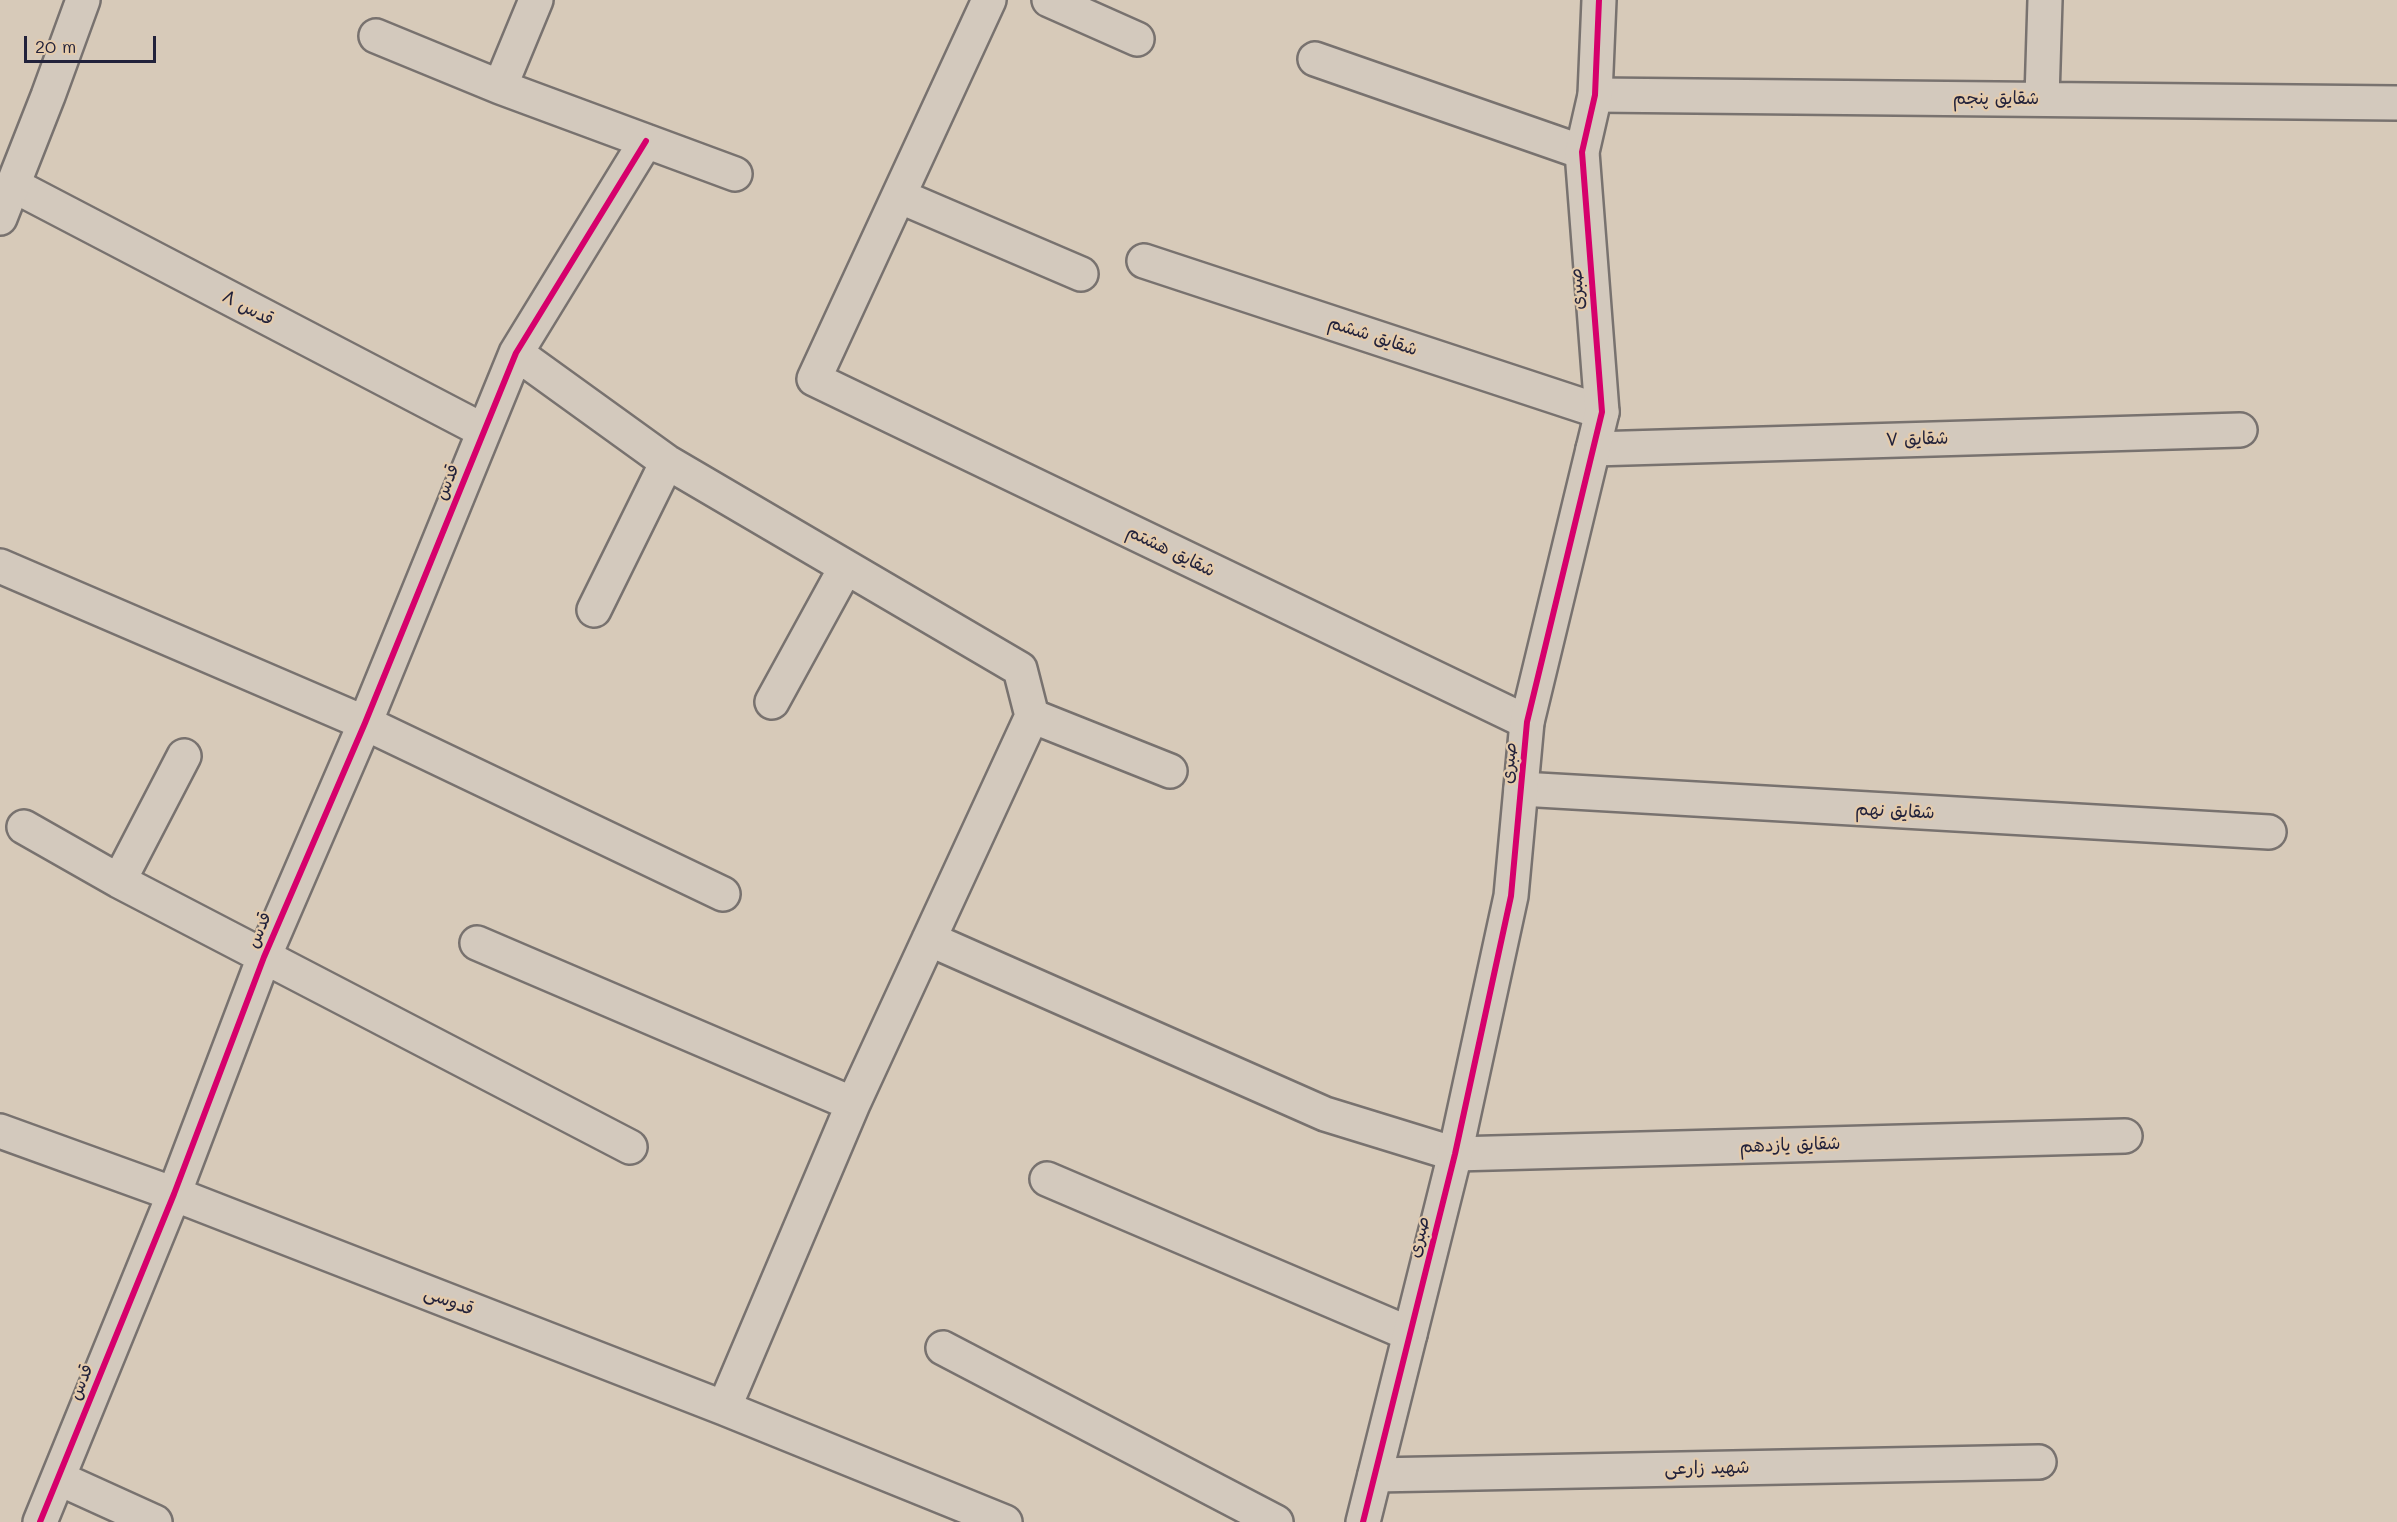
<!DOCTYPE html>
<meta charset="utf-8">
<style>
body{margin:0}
#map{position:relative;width:2397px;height:1522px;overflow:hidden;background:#d7cab9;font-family:Mali,sans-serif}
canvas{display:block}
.scale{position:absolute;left:24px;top:36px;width:132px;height:27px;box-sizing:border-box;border:3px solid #22223b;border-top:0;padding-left:8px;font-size:18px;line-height:21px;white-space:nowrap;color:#22223b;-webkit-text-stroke:4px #e4cbac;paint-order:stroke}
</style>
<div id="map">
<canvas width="2397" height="1522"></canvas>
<div class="scale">20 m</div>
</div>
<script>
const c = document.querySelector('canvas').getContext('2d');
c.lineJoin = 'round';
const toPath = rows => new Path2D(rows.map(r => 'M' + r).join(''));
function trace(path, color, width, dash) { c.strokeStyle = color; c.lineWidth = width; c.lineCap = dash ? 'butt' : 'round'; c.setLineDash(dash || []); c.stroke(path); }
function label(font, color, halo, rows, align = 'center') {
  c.font = font + ' Mali,"Playpen Sans Arabic",sans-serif'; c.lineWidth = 4.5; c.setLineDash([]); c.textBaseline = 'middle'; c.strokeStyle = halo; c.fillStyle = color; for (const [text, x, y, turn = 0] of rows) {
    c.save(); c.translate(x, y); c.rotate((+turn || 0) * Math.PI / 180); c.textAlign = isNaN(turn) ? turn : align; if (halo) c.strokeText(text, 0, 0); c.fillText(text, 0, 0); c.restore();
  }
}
const minor = toPath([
 [989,0,814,379,1527,722],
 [1049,0,1137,39],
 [376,36,500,87,735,174],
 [1315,59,1582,152],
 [500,87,536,0],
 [1595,95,2397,103],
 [2042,98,2045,0],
 [13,185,484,431],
 [899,196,1081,274],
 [1144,261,1602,412],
 [516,353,667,462,1020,669,1032,716,853,1104,724,1408],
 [1593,449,2240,430],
 [0,566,365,723,723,894],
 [594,610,667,462],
 [772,702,846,567],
 [1032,716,1170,771],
 [1521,789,2269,832],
 [24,827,119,881,630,1147],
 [119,881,184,756],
 [929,939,1325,1114,1455,1154,2125,1136],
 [477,943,853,1104],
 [0,1131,174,1194,724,1408,1005,1522],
 [1047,1179,1410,1334],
 [943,1348,1276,1522],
 [1375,1475,2039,1462],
 [58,1478,155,1522],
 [40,1522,174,1194,264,957,365,723,516,353,646,141]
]);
const tertiary = toPath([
 [0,218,48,96,83,0],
 [1363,1522,1455,1154,1511,896,1527,722,1602,412,1582,152,1595,95,1599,0]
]);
trace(minor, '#78726f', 38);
trace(tertiary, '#78726f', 38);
trace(minor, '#d3c9bd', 33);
trace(tertiary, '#d3c9bd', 33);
trace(toPath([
 [40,1522,174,1194,264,957,365,723,516,353,646,141],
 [1363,1522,1455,1154,1511,896,1527,722,1602,412,1582,152,1595,95,1599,0]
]), '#d6006c', 6);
label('18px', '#22223b', '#e4cbac', [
 ["شقایق پنجم",1996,98],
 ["صبری",1577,289,-94],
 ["قدس ۸",248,308,28],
 ["شقایق ششم",1373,336,18],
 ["شقایق ۷",1917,439,-2],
 ["قدس",447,482,-68],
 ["شقایق هشتم",1171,551,26],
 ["صبری",1509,763,-85],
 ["شقایق نهم",1895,811,3],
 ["قدس",259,930,-67],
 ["شقایق یازدهم",1790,1145,-2],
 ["صبری",1419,1237,-76],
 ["قدوسی",449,1301,21],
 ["قدس",81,1382,-68],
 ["شهید زارعی",1707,1468,-1]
]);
</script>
